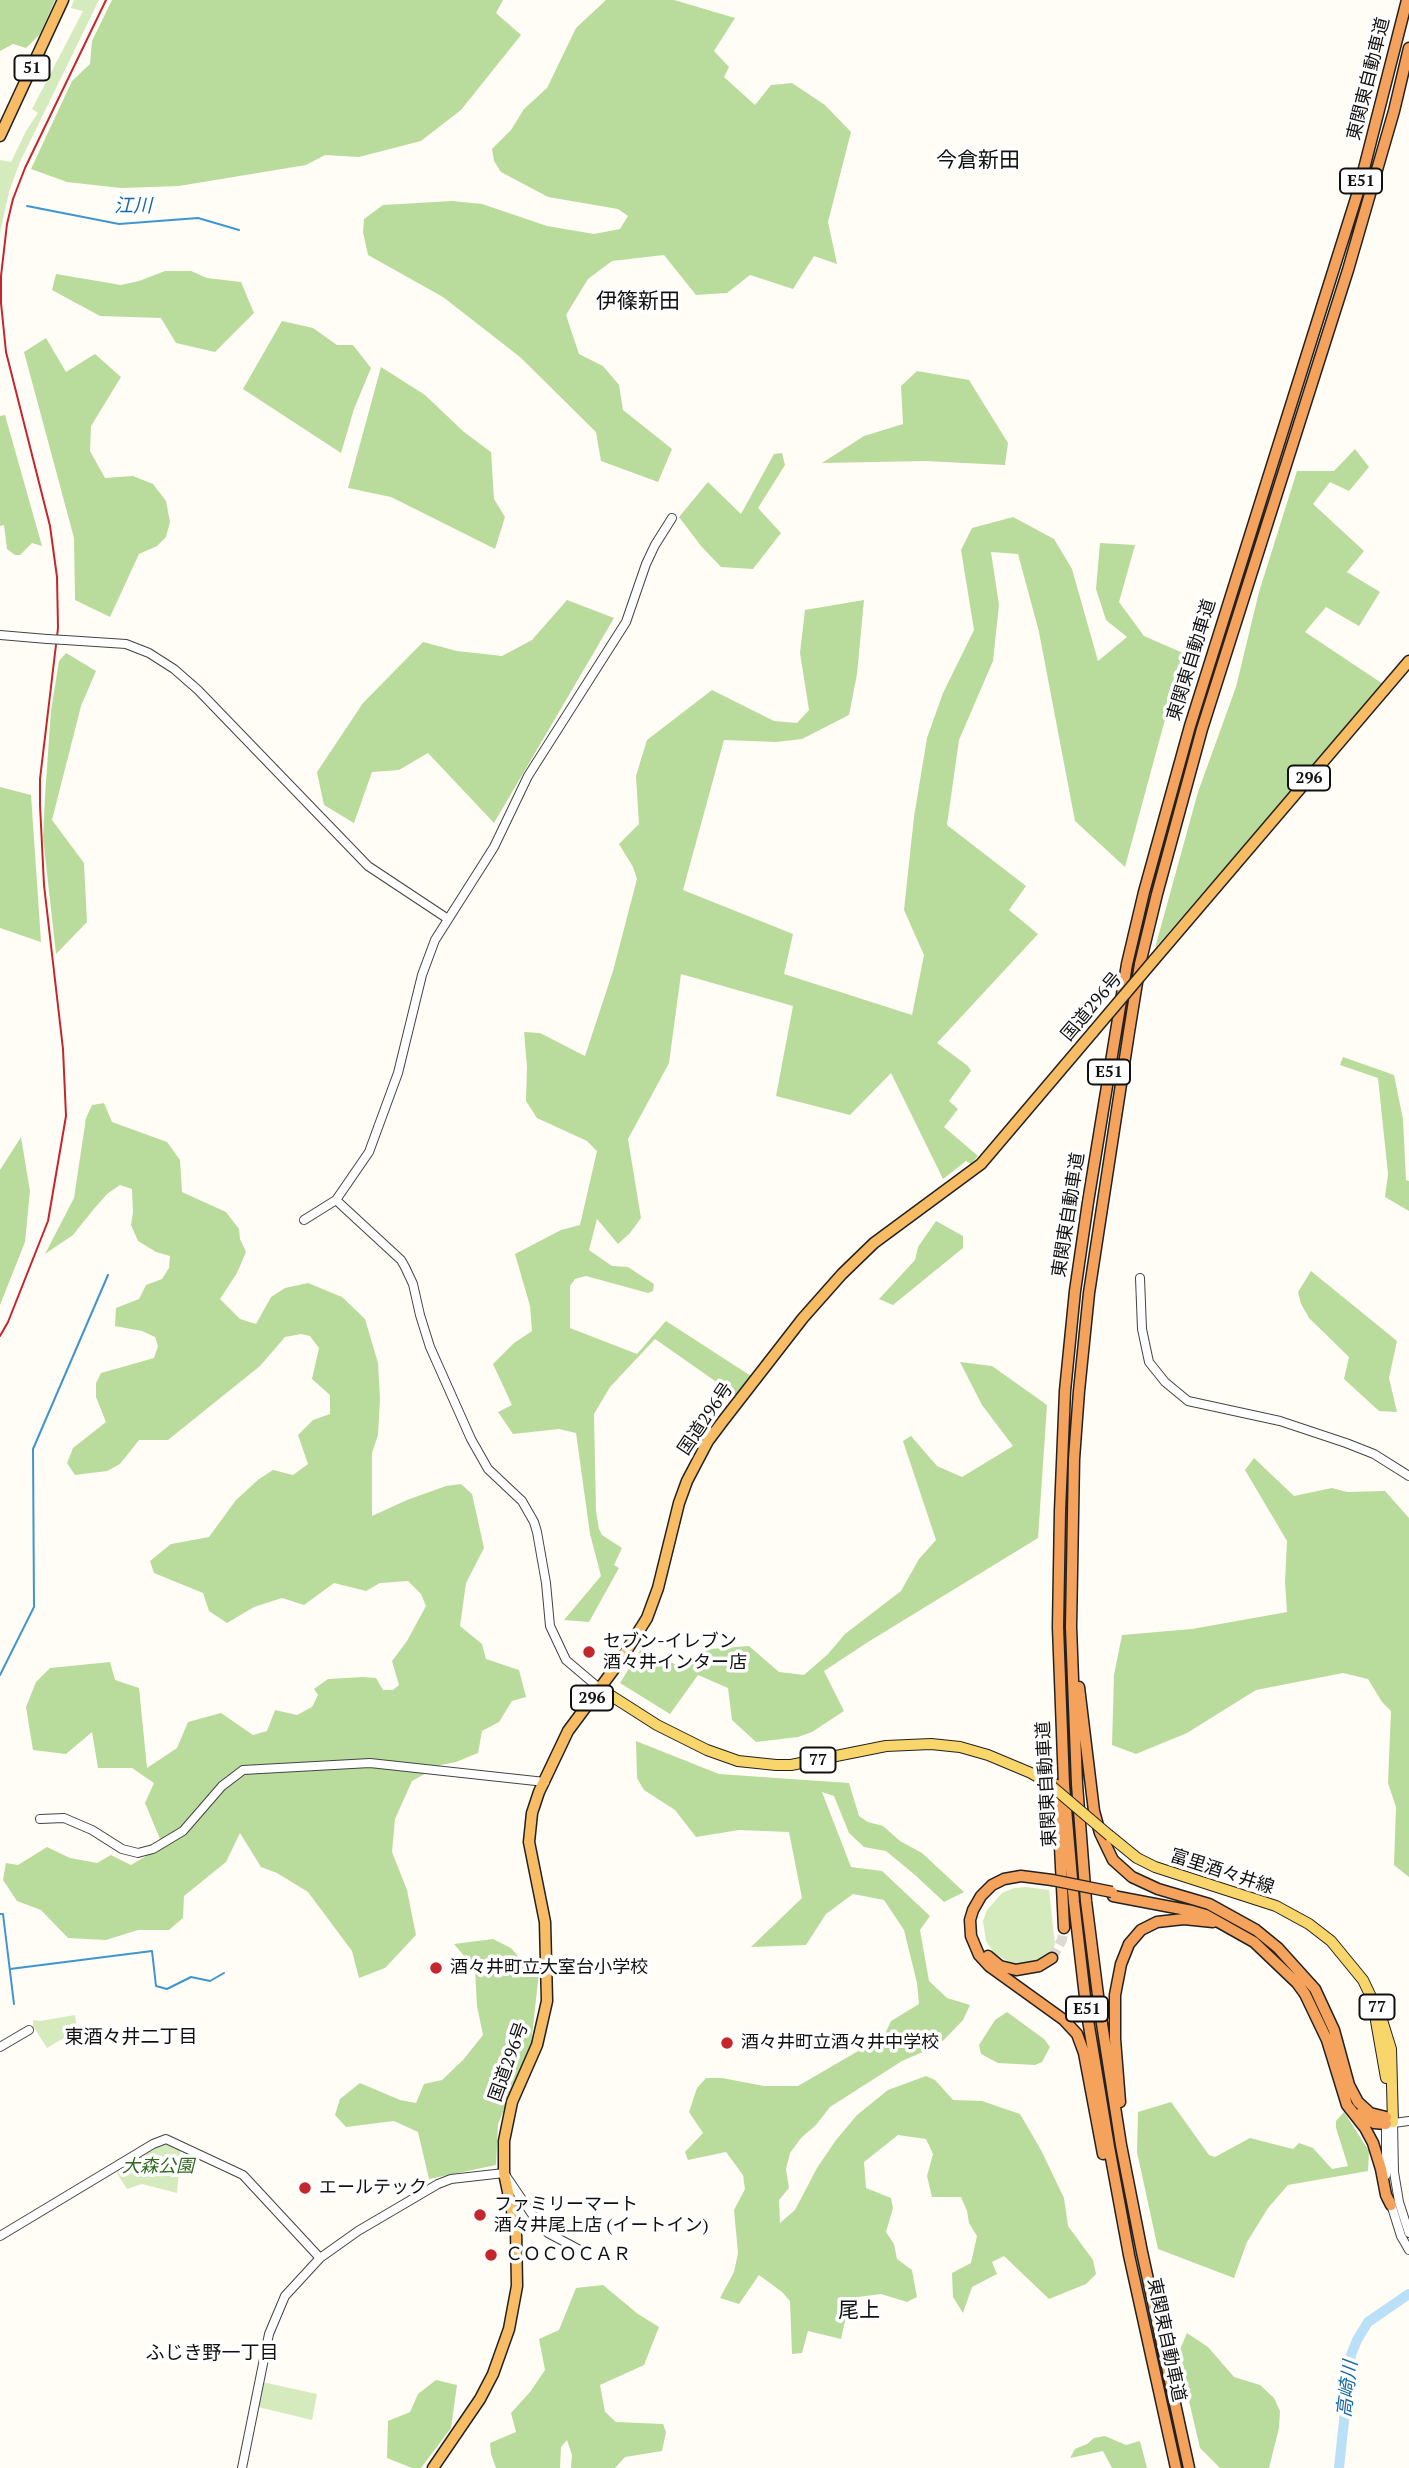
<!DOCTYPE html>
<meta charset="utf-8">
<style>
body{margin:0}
canvas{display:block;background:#fffdf5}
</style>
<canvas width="1409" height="2468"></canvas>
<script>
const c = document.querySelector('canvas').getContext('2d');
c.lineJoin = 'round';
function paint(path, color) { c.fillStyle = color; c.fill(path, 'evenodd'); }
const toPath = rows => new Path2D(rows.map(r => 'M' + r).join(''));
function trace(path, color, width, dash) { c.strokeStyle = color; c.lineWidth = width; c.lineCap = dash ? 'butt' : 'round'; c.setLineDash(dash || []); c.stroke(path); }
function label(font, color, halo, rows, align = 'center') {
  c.font = font + ' "PT Serif","Noto Sans JP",serif'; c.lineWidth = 7; c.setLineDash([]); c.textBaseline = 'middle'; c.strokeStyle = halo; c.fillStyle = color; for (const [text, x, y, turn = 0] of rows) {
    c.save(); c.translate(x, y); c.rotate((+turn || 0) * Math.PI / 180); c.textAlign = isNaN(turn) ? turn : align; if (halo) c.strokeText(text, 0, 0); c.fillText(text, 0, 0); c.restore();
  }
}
paint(toPath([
 [74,0,99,0,20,162,9,192,0,233,0,160,11,162,26,131,38,113,32,109,83,11,71,8],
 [1026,1887,1049,1890,1055,1945,1050,1953,1040,1960,1021,1965,1011,1963,994,1953,986,1941,983,1921,987,1910,1002,1893,1014,1888],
 [75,2015,77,2030,47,2048,33,2026,33,2020,40,2021],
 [158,2142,181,2144,177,2193,142,2184,127,2189,117,2173],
 [262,2382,317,2394,312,2420,258,2407]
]), '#d5ebbd');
paint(toPath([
 [0,0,55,0,40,34,26,48,13,44,0,51],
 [112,0,503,0,496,13,521,35,461,110,421,141,359,157,325,155,306,165,179,186,121,188,67,182,31,169,72,81,90,64,92,41],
 [606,0,674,0,735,18,714,51,729,67,724,77,755,105,771,85,792,83,825,105,851,132,828,222,837,264,814,256,793,289,750,275,727,293,696,295,664,255,612,261,588,279,566,315,579,354,603,366,619,385,623,410,672,449,658,482,601,461,596,432,520,357,443,297,368,255,363,232,364,219,383,205,452,201,482,204,547,226,594,234,620,229,628,216,618,209,548,197,501,172,494,161,492,149,511,130,524,109,547,88,576,28],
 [165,271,191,271,207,278,241,282,254,313,215,352,176,343,161,318,100,316,52,290,56,274,121,285,139,281],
 [282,321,313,328,337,345,353,345,371,368,354,409,341,453,243,389],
 [46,338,66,372,95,354,121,377,91,426,90,451,105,478,133,476,153,484,166,501,170,522,166,537,157,546,139,554,110,617,75,600,74,538,24,352],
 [381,367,425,395,464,432,491,452,494,499,505,517,495,549,391,497,348,488],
 [917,371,969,380,1008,443,1005,465,925,461,822,463,864,436,903,424,901,386],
 [5,415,42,546,32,543,20,555,15,555,7,549,4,525,0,526,0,416],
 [1355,449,1369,467,1349,491,1330,482,1313,504,1364,551,1347,572,1380,592,1359,626,1326,607,1305,632,1383,684,1155,948,1198,792,1236,687,1259,592,1297,471,1334,471],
 [782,453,785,465,758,508,781,533,753,569,721,567,701,546,679,517,708,482,741,514,774,454],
 [1013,517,1054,539,1072,569,1098,661,1127,637,1106,620,1096,589,1100,543,1135,545,1119,602,1144,636,1183,653,1125,867,1075,821,1039,632,1018,554,991,552,999,605,993,661,959,740,947,825,1026,886,1009,910,1038,934,937,1043,968,1066,971,1071,949,1101,958,1109,944,1127,978,1156,971,1164,966,1161,943,1179,891,1073,850,1115,776,1096,793,1006,681,974,669,1063,628,1139,641,1218,630,1233,618,1244,597,1219,589,1250,612,1266,628,1267,654,1284,653,1291,648,1293,586,1276,575,1279,570,1286,570,1328,637,1354,666,1321,751,1376,735,1395,655,1339,610,1387,594,1414,596,1511,599,1529,602,1535,622,1548,614,1565,619,1568,589,1622,564,1620,601,1576,590,1534,576,1433,559,1429,513,1434,498,1412,512,1405,493,1364,514,1343,532,1331,530,1306,515,1254,561,1230,580,1225,597,1151,587,1141,537,1118,526,1101,527,1067,524,1032,540,1033,585,1056,613,971,637,879,633,867,619,844,639,824,636,776,647,740,712,690,774,721,797,723,809,710,800,653,805,610,864,600,857,674,849,715,802,739,776,742,724,740,683,890,793,934,784,974,912,1015,924,955,904,910,914,817,927,738,943,693,974,630,961,550,972,528],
 [567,600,614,618,494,823,428,753,399,770,372,772,354,823,324,805,317,772,363,703,423,642,457,651,502,656,532,640],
 [66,653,96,671,81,706,52,820,84,863,87,922,56,954,43,837,45,796,51,711,59,661],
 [0,787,31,795,41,942,0,928],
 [1343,1057,1394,1075,1403,1119,1406,1180,1409,1181,1409,1211,1385,1197,1388,1174,1378,1078,1340,1065],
 [104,1103,112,1122,167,1142,180,1160,182,1192,226,1212,239,1229,240,1239,246,1252,237,1273,220,1299,240,1319,256,1324,271,1297,285,1288,308,1283,342,1297,365,1319,378,1363,380,1398,378,1435,372,1453,372,1516,407,1500,446,1486,461,1484,472,1494,484,1548,466,1583,460,1626,482,1644,486,1659,519,1670,526,1697,512,1701,499,1722,482,1731,478,1753,456,1762,441,1765,412,1781,395,1819,392,1852,407,1890,416,1935,385,1968,359,1978,352,1951,308,1892,277,1873,261,1867,240,1833,226,1862,184,1896,183,1918,169,1930,138,1930,106,1940,68,1938,41,1910,17,1901,3,1880,6,1863,18,1865,47,1847,70,1858,97,1863,111,1855,131,1865,163,1846,145,1803,154,1783,132,1768,98,1768,92,1732,66,1754,33,1750,26,1707,36,1682,50,1668,110,1662,115,1680,139,1688,147,1768,177,1748,188,1722,221,1713,253,1735,267,1731,275,1710,297,1715,312,1707,318,1695,314,1689,328,1679,363,1677,376,1678,383,1690,393,1690,399,1685,392,1661,407,1641,426,1606,421,1594,408,1581,380,1583,366,1591,334,1583,304,1605,282,1598,254,1607,227,1623,209,1611,203,1593,154,1573,150,1561,171,1544,209,1537,236,1500,259,1479,273,1470,293,1475,308,1464,298,1435,313,1420,330,1414,330,1395,312,1379,319,1348,310,1336,301,1334,285,1337,260,1366,168,1440,139,1440,120,1464,107,1471,75,1475,67,1463,73,1448,106,1422,96,1397,96,1383,101,1373,154,1358,158,1346,155,1337,142,1331,115,1326,116,1308,139,1299,146,1285,162,1279,169,1268,170,1256,156,1252,138,1241,131,1225,133,1212,132,1189,120,1185,107,1194,93,1210,73,1235,45,1254,74,1198,86,1118,92,1105],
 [21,1137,30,1191,25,1242,0,1305,0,1170],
 [936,1221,963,1236,963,1248,893,1305,879,1299,915,1260,918,1247],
 [1311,1271,1397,1341,1389,1378,1397,1412,1379,1411,1344,1379,1349,1357,1309,1318,1301,1304,1298,1292],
 [960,1362,992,1366,1047,1405,1038,1538,868,1642,824,1671,844,1711,812,1732,798,1737,756,1742,732,1720,728,1688,698,1675,670,1714,620,1683,641,1649,677,1665,709,1649,749,1646,779,1672,804,1675,828,1654,845,1634,901,1591,919,1559,936,1540,903,1441,911,1436,937,1466,962,1477,1013,1446,982,1405],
 [1254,1458,1294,1496,1332,1488,1347,1492,1385,1491,1409,1518,1409,1877,1394,1865,1396,1807,1388,1783,1391,1711,1382,1702,1368,1679,1343,1673,1256,1690,1187,1733,1136,1754,1112,1745,1114,1675,1122,1635,1192,1629,1287,1612,1285,1582,1287,1541,1245,1470],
 [636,1741,719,1774,849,1783,859,1816,868,1822,883,1826,900,1841,922,1853,964,1892,944,1902,915,1875,886,1851,864,1847,849,1833,834,1796,822,1792,851,1867,882,1871,930,1916,920,1930,929,1981,947,1998,970,2005,963,2020,939,2045,902,2061,830,2107,816,2125,801,2138,790,2153,786,2169,789,2188,779,2200,780,2223,795,2210,817,2168,836,2140,857,2115,888,2090,926,2076,935,2080,953,2100,982,2101,1020,2114,1041,2150,1064,2198,1068,2226,1093,2260,1096,2274,1086,2284,1049,2299,1004,2256,992,2262,997,2274,972,2287,963,2313,953,2297,952,2273,971,2263,977,2236,969,2223,967,2211,961,2197,932,2197,927,2176,933,2154,926,2139,898,2135,864,2162,866,2188,891,2198,893,2208,886,2232,894,2244,897,2259,912,2270,917,2297,907,2302,881,2294,850,2298,841,2339,808,2331,802,2353,792,2354,790,2301,782,2292,759,2275,739,2304,720,2298,734,2272,738,2253,734,2210,745,2189,743,2175,726,2152,688,2160,685,2152,703,2133,689,2112,697,2088,706,2078,722,2078,764,2086,798,2086,884,2036,891,2021,919,2004,917,1983,904,1930,884,1900,853,1894,826,1914,806,1945,751,1947,802,1898,789,1832,739,1830,696,1837,675,1810,644,1790,637,1778],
 [493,1939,511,1948,524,1963,539,1972,531,2045,498,2124,496,2165,429,2179,418,2132,394,2121,346,2127,335,2115,340,2099,360,2083,400,2100,416,2103,424,2084,442,2080,463,2060,483,2035,477,2006,475,1969,454,1944],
 [1007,2012,1044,2039,1050,2047,1042,2062,1035,2065,998,2063,981,2054,979,2045,995,2020],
 [1171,2102,1209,2155,1215,2157,1250,2138,1293,2149,1299,2143,1313,2148,1332,2169,1348,2166,1336,2128,1336,2121,1344,2112,1369,2151,1368,2171,1288,2185,1268,2208,1247,2242,1234,2278,1158,2249,1137,2152,1138,2112],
 [603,2285,638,2314,659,2327,644,2365,600,2385,605,2412,616,2422,663,2424,666,2432,662,2451,625,2457,615,2468,571,2468,572,2455,567,2440,561,2447,560,2468,496,2468,491,2454,490,2443,516,2432,511,2413,530,2392,545,2370,539,2339,559,2330,576,2288],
 [1187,2333,1208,2347,1234,2377,1260,2385,1274,2398,1280,2411,1279,2428,1269,2468,1220,2468,1200,2448,1178,2354],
 [436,2380,457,2385,451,2428,421,2468,412,2468,387,2458,388,2421,410,2412,418,2394],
 [1105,2436,1126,2445,1140,2441,1147,2468,1112,2468,1103,2451,1070,2458,1075,2449,1087,2444,1094,2438]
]), '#b9dc9c');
trace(toPath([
 [27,206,119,224,198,218,239,230],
 [0,1675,34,1607,33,1449,108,1275],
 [0,1914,3,1914,14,2004],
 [10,1969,152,1951,156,1986,167,1989,191,1977,210,1981,224,1973]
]), '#3f96cf', 2);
trace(toPath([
 [1339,2468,1351,2355,1357,2340,1368,2322,1409,2294]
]), '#b9e0f7', 10);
trace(toPath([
 [1052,1958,1062,1940,1064,1928]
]), '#dbdad3', 10, [10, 5]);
const tertiary = toPath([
 [0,635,47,639],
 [65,640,126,644,149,653,174,669,198,690,368,866,448,919],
 [336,1200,401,1260,405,1267,413,1284,420,1315,430,1347,471,1439,488,1469,522,1501,534,1522,537,1532,546,1583,550,1626,566,1660,599,1688],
 [304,1220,336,1200,369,1152,398,1073,422,975,435,940,494,847,528,776,626,622,646,564,655,545,672,518],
 [1140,1278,1142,1329,1149,1362,1165,1382,1188,1401,1280,1421,1346,1443,1374,1454,1409,1476],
 [40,1819,64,1818,92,1830,122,1849,138,1853,153,1849,183,1831,222,1786,243,1770,370,1763,545,1782],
 [0,2047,29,2030],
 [1393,2122,1394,2172,1399,2202,1409,2233],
 [1386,2175,1386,2124,1409,2121],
 [1390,2201,1401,2236,1409,2250],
 [0,2236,153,2144,166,2139,243,2175,320,2258],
 [242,2468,269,2334,285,2296,320,2258,358,2231,438,2184,451,2179,504,2173,538,2223,548,2233,578,2249]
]);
const primary = toPath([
 [599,1688,657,1725,707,1750,738,1761,776,1765,791,1765,886,1746,931,1744,960,1747,988,1755,1031,1773,1048,1783],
 [1110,1836,1137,1858,1155,1867,1276,1906,1309,1924,1331,1941,1363,1980,1382,2020,1391,2049,1393,2122],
 [1376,2021,1386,2078]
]);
const trunk = toPath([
 [0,136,63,0],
 [1154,960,1409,661],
 [433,2468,480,2399,493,2374,509,2329,517,2286,516,2230,504,2173,504,2141,512,2102,537,2045,547,2001,545,1922,529,1842,532,1813,539,1792,568,1731,620,1661,647,1618,658,1588,679,1503,687,1481,708,1441,723,1421,803,1318,842,1274,874,1243,981,1164,1093,1032]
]);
const motorway = toPath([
 [1079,1687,1094,1811,1100,1833,1113,1860,1132,1877,1158,1889,1209,1904,1256,1930,1278,1948,1315,1989,1334,2030,1349,2085,1358,2102,1370,2113,1386,2117],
 [1057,1785,1064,1928],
 [1052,1880,1021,1876,1004,1879,992,1885,981,1896,973,1910,970,1920,971,1936,979,1955,989,1966,1064,2020,1077,2034,1084,2053,1103,2154],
 [1113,1896,1192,1911,1206,1915,1254,1942,1297,1983,1305,1994,1327,2040,1347,2105,1365,2128,1373,2143,1381,2169,1386,2195,1391,2205],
 [988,1956,1000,1966,1016,1970,1039,1966,1052,1958],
 [1120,2102,1115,2039,1115,1995,1121,1964,1129,1944,1141,1930,1157,1922,1184,1919,1213,1922],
 [1359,2114,1374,2123,1386,2124],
 [1176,2468,1129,2255,1109,2147,1087,2014,1074,1902,1064,1785,1058,1627,1060,1511,1065,1391,1075,1291,1088,1202,1127,964,1144,892,1190,726,1358,192,1407,0],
 [1189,2468,1142,2252,1121,2145,1100,2011,1086,1901,1077,1784,1071,1627,1074,1459,1079,1391,1089,1293,1129,1032,1140,964,1157,894,1202,729,1348,270,1394,111,1409,48]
]);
trace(tertiary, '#444', 10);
trace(primary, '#222', 12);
trace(trunk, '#222', 13);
trace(motorway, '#222', 13);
trace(tertiary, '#fff', 8);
trace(primary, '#f9d66b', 10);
trace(trunk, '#f7bc64', 10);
trace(motorway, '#f5a25d', 10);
trace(toPath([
 [0,1336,8,1322,48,1221,66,1116,63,1049,44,885,40,805,40,779,58,628,57,577,50,526,6,352,1,303,1,276,7,224,13,199,25,168,106,0]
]), '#c4262e', 2);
const tertiaryBridge = toPath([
 [47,639,65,640]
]);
const primaryBridge = toPath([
 [1048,1783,1110,1836]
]);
const trunkBridge = toPath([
 [1093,1032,1154,960]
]);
const motorwayBridge = toPath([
 [1052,1880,1112,1892]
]);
trace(tertiaryBridge, '#444', 10, []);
trace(primaryBridge, '#222', 12, []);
trace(trunkBridge, '#222', 13, []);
trace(motorwayBridge, '#222', 13, []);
trace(tertiaryBridge, '#fff', 8);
trace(primaryBridge, '#f9d66b', 10);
trace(trunkBridge, '#f7bc64', 10);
trace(motorwayBridge, '#f5a25d', 10);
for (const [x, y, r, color] of [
 [589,1652,7,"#c4262e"],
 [436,1968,7,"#c4262e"],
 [727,2043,7,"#c4262e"],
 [305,2188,7,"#c4262e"],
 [480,2215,7,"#c4262e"],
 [491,2255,7,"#c4262e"]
]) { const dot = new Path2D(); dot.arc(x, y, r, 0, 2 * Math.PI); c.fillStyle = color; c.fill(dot); trace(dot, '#fff', 2.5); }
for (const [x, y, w] of [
 [32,68,35],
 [1361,181,42],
 [1309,778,42],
 [1109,1072,42],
 [592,1698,42],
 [818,1760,35],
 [1377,2007,35],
 [1087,2009,42]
]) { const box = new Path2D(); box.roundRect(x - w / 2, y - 12.5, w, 25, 5); c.fillStyle = '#fff'; c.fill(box); trace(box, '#111', 2); }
label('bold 16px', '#111', null, [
 ["51",32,68],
 ["E51",1361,181],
 ["296",1309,778],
 ["E51",1109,1072],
 ["296",592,1698],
 ["77",818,1760],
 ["77",1377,2007],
 ["E51",1087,2009]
]);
label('18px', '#111', '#fff', [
 ["東関東自動車道",1369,79,-76],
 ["東関東自動車道",1192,660,-73],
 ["国道296号",1092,1007,-50],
 ["東関東自動車道",1069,1215,-81],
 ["国道296号",706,1419,-56],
 ["東関東自動車道",1047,1784,-93],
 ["富里酒々井線",1222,1872,18],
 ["国道296号",509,2062,-70],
 ["東関東自動車道",1166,2340,78]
]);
label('18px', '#111', '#fff', [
 ["セブン-イレブン",603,1642],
 ["酒々井インター店",603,1663],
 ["酒々井町立大室台小学校",450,1968],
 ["酒々井町立酒々井中学校",741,2043],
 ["エールテック",319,2188],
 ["ファミリーマート",494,2205],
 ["酒々井尾上店 (イートイン)",494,2226],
 ["ＣＯＣＯＣＡＲ",505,2255]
], 'left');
label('italic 18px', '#2f6b1f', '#fff', [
 ["大森公園",158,2167]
]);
label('italic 19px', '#1768a6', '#fff', [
 ["江川",133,207],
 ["高崎川",1348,2389,-83]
]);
label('19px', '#111', '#fff', [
 ["東酒々井二丁目",131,2038],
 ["ふじき野一丁目",212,2354]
]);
label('21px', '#111', '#fff', [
 ["今倉新田",978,161],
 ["伊篠新田",638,302],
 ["尾上",859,2311]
]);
</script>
